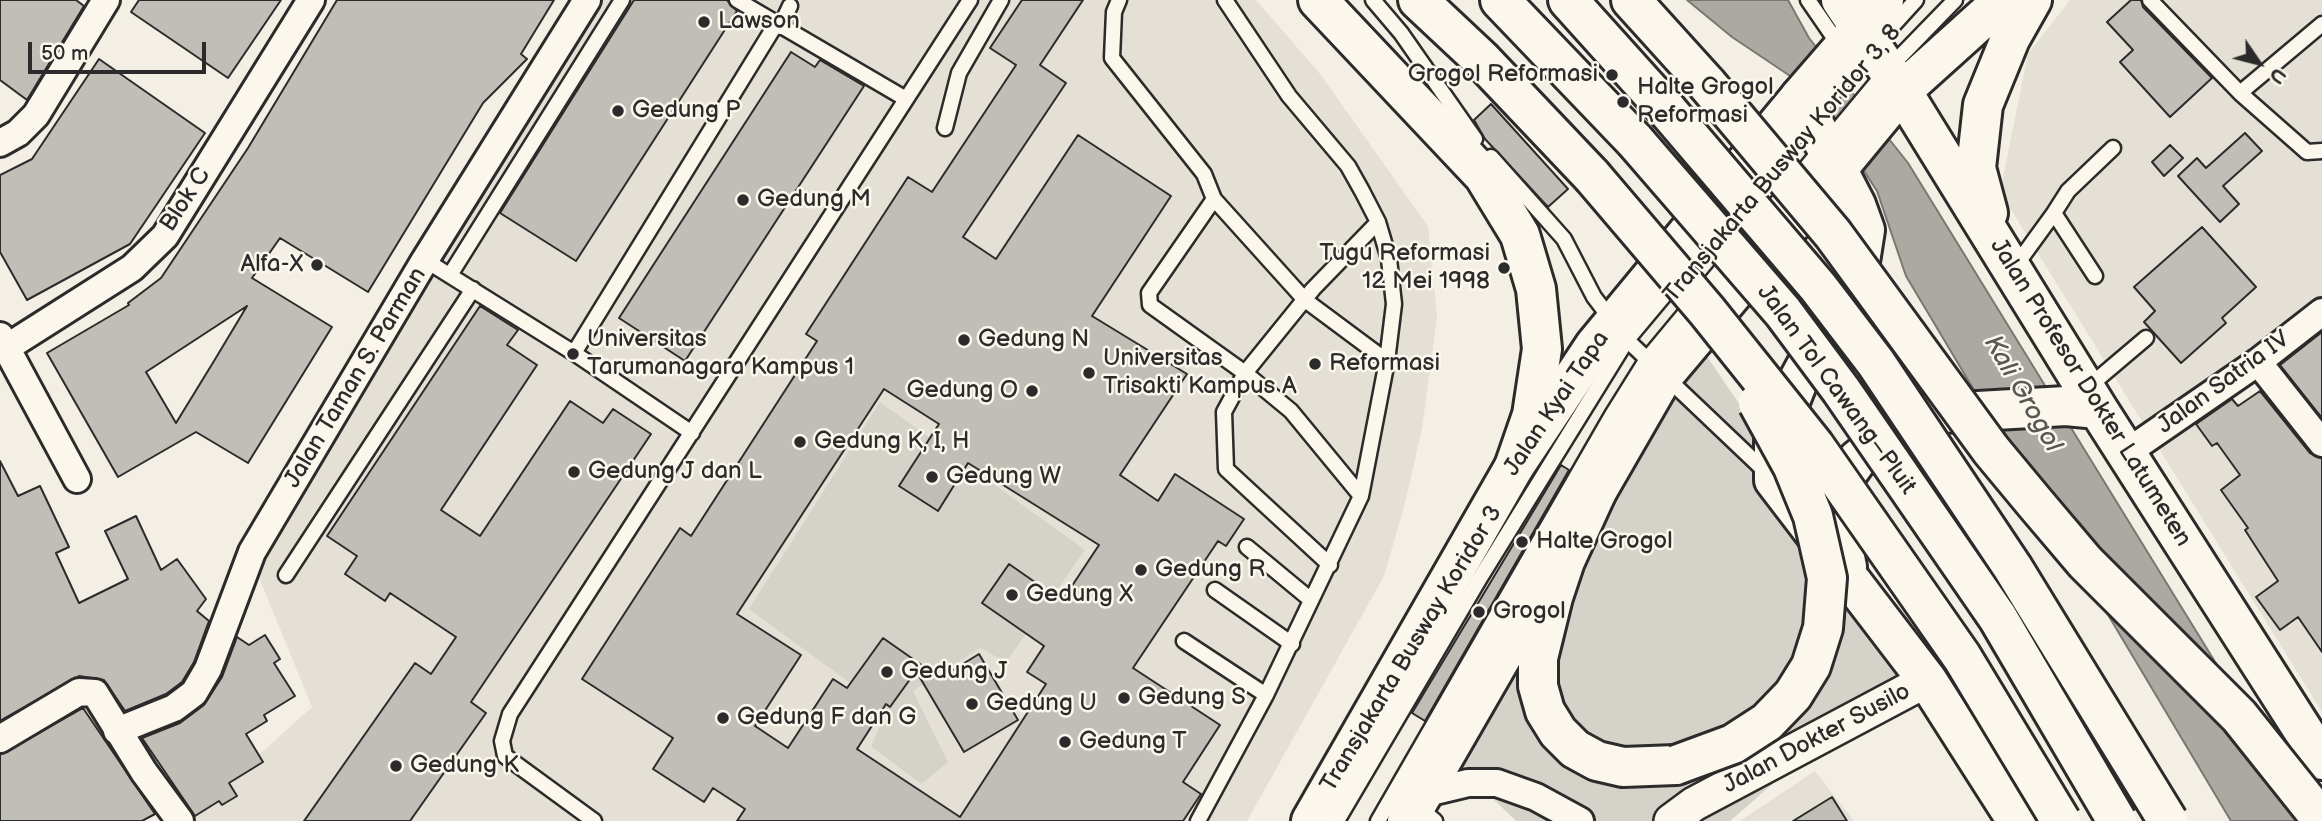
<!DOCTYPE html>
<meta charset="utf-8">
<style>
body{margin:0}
#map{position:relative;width:2322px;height:821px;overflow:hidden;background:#f3efe4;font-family:"Balsamiq Sans",sans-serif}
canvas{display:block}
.north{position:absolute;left:2224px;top:28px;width:70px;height:70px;-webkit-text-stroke:5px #fbf7ec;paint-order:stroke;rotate:125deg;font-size:19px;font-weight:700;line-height:28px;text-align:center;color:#2b2b2b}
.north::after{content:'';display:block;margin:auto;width:24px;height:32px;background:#2b2b2b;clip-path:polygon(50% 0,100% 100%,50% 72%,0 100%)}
.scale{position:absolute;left:28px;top:42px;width:178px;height:32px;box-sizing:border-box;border:4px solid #2b2b2b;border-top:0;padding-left:9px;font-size:21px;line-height:24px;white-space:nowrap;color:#2b2b2b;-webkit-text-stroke:5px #fbf7ec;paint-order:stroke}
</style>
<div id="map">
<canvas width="2322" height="821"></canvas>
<div class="north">U</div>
<div class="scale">50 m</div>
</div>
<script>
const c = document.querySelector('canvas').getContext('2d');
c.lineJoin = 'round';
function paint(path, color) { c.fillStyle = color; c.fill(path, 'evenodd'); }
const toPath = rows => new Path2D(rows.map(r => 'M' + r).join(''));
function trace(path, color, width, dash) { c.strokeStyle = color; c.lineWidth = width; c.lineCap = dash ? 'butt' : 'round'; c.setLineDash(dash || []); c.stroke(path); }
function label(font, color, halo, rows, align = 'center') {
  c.font = font + ' "Balsamiq Sans",sans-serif'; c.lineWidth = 5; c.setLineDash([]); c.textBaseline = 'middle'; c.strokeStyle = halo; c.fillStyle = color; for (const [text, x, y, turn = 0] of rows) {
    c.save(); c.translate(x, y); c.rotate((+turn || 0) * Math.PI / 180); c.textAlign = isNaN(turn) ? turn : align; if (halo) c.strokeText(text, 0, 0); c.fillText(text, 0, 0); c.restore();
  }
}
paint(toPath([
 [582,0,1256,0,1320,74,1428,226,1437,317,1422,429,1404,507,1384,576,1247,821,191,821,189,818,312,707,251,558],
 [2070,0,2322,0,2322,320,2223,399,2322,553,2322,712,2000,192,2028,54],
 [1815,771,1854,821,1740,821]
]), '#e4e0d6');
paint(toPath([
 [1706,355,1914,661,1730,821,1516,821,1427,735],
 [880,402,1085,550,1006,662,980,648,913,691,948,762,921,784,871,746,887,710,749,609]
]), '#d5d2c9');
const water = toPath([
 [1687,0,1788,0,1809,38,1908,163,2313,821,2231,821,1906,276,1877,191,1811,90,1732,37,1687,0]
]);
paint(water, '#aca9a2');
trace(water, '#787772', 2);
const building = toPath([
 [0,0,76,0,84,6,27,100,0,80,0,0],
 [139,0,281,0,228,78,131,12,139,0],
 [337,0,554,0,521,54,527,59,483,103,368,292,280,238,252,278,332,327,248,463,196,432,118,477,47,353,129,305,128,303,161,278,248,148,337,0],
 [247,306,214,361,176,423,146,372,247,306],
 [634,0,727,0,737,11,576,261,500,213,634,0],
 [1022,0,1083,0,1040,65,1066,83,963,237,996,259,1078,135,1171,196,1092,316,1187,374,1120,475,1158,501,1175,474,1244,519,1226,546,1218,541,1133,668,1220,725,1183,782,1201,794,1183,821,737,821,745,809,713,788,704,802,653,769,673,738,582,679,680,528,691,536,817,341,806,334,908,177,932,192,1016,65,990,48,1022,0],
 [884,389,939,424,899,486,938,511,968,463,1099,545,1062,601,1009,564,982,603,1044,646,1027,672,1046,684,960,817,857,749,886,704,890,707,916,671,964,752,1018,720,979,654,940,678,883,638,847,688,833,679,788,748,755,726,801,655,737,614,884,389],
 [2131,0,2141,0,2143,7,2212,78,2170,117,2120,62,2133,50,2107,22,2131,0],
 [791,52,815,67,820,60,864,86,685,361,619,318,791,52],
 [99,59,205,133,130,244,27,300,0,252,0,175,32,159,99,59],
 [1491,104,1568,189,1548,207,1485,139,1474,120,1491,104],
 [2245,133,2262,151,2223,186,2239,204,2220,222,2178,176,2197,158,2206,168,2245,133],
 [2170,145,2183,158,2164,176,2152,162,2170,145],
 [2202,227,2256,287,2222,318,2226,323,2181,363,2144,322,2155,311,2134,287,2202,227],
 [480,306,518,330,507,345,537,365,441,510,480,536,570,401,603,423,613,409,651,434,471,702,486,713,410,821,304,821,415,663,431,674,456,637,390,593,385,601,345,574,357,556,327,536,480,306],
 [2322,332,2322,418,2280,365,2322,332],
 [2260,391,2310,453,2322,458,2322,652,2298,617,2280,630,2256,597,2278,581,2245,530,2248,528,2221,490,2240,475,2217,443,2212,446,2196,424,2232,399,2238,406,2260,391],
 [0,461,18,496,40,486,69,547,56,553,79,603,128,579,105,531,136,516,161,570,177,559,206,599,197,611,209,621,194,662,182,682,166,694,125,711,104,680,79,676,0,721,0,461],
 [1561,465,1569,470,1425,721,1412,713,1561,465],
 [265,635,280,659,274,663,295,696,264,715,267,721,246,734,263,762,229,783,237,796,222,805,219,801,195,816,142,738,180,723,204,705,222,677,237,637,249,645,265,635],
 [83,708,155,814,142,821,0,821,0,755,83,708],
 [1832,797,1847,821,1793,821,1832,797]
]);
paint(building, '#c0beb6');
trace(building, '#2b2b2b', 2);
const service = toPath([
 [737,0,906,99],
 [1119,0,1114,12,1112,58,1204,174,1214,199,1305,300,1387,361],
 [1373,0,1401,33,1475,139],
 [1808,0,1841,48],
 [2150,0,2240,93,2322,24],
 [780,27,790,6],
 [2240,93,2307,152,2322,151],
 [945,128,959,73,1001,0],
 [1491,157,1564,239,1594,297,1627,340,1768,474],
 [1214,199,1149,293,1150,305,1245,373,1291,411,1361,496],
 [2054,213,2068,191,2113,148],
 [425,260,574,353,692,433],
 [2014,268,2054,213,2095,276],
 [450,275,622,0],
 [574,353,776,24],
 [2087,388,2146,338],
 [1247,547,1311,600],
 [1330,565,1226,469,1224,412,1245,373,1313,289,1378,222],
 [286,575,473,289],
 [1215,590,1292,644],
 [1184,641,1266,695,1361,496,1387,361,1394,304,1389,259,1378,222,1362,191,1348,166,1289,96,1225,0],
 [1417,806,1435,821],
 [594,821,505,756,502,741,510,714,970,0],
 [1198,821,1266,695],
 [1337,821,1480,578,1627,340,1856,66,1916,0],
 [1378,821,1612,415,1647,359,1888,69,1955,0]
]);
const minor = toPath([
 [0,143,18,133,36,115,106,0],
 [0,336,77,479],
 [6,348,132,268,165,236,311,0],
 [2258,362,2322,443],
 [2126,453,2258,362,2322,312],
 [117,731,174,708,194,693,208,669,252,552,425,260,587,0],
 [0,739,79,692,95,693,144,772,180,821],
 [1422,794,1468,783,1497,783,1536,797,1580,821]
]);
const tertiary = toPath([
 [1671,821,1694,804,1927,680]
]);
const primary = toPath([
 [1311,821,1514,467,1595,345,1800,97],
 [1407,821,1664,375,1836,171]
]);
const trunk = toPath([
 [1318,0,1484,176,1520,235,1536,289,1542,349,1532,415,1514,467],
 [1418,0,1481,59,1592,176],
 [1631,0,1707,84],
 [1841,0,1902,91,2098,409,2322,760],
 [1884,0,1800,97,1856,205,1865,230,1859,268,1799,379,1774,441,1774,480,1927,680,2017,821],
 [1836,171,1902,91,2003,0],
 [1988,213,1976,168,1983,105,2010,39,2032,0],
 [1598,489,1565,561,1553,597,1538,658,1538,686,1545,711,1558,732,1575,749,1597,761,1623,767,1676,765],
 [1847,567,1835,507,1844,478,1857,460,1895,429,1925,414,2066,406,2098,409]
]);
const motorway = toPath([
 [1500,0,1635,141],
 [1568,0,1667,110]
]);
trace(service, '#2b2b2b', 19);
trace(minor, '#2b2b2b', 32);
trace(tertiary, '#2b2b2b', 38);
trace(primary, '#2b2b2b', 44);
trace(trunk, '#2b2b2b', 44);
trace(motorway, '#2b2b2b', 44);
trace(service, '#fbf7ec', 14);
trace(minor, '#fbf7ec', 26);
trace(tertiary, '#fbf7ec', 33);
trace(primary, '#fbf7ec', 38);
trace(trunk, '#fbf7ec', 38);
trace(motorway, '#fbf7ec', 38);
const trunkBridge = toPath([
 [1707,84,1833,234,1991,450,2035,503,2085,562,2239,716,2322,820],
 [1592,176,1707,311,1814,445,1962,657,2061,821],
 [1676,765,1733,744,1767,722,1793,695,1811,666,1823,628,1827,578,1813,516,1793,467,1758,403]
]);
const motorwayBridge = toPath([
 [1667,110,1818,287,1876,363,2013,568,2168,821],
 [1635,141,1783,312,1841,390,1998,618,2117,821]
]);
trace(trunkBridge, '#2b2b2b', 44, []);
trace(motorwayBridge, '#2b2b2b', 44, []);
trace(trunkBridge, '#fbf7ec', 38);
trace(motorwayBridge, '#fbf7ec', 38);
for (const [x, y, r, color] of [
 [704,22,7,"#2b2b2b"],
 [1612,75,7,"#2b2b2b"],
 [1623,102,7,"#2b2b2b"],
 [618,111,7,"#2b2b2b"],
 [743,200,7,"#2b2b2b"],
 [317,265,7,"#2b2b2b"],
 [1504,268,7,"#2b2b2b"],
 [964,340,7,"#2b2b2b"],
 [573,354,7,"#2b2b2b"],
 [1315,364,7,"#2b2b2b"],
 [1089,373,7,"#2b2b2b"],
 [1032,391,7,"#2b2b2b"],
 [800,442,7,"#2b2b2b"],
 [574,472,7,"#2b2b2b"],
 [932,477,7,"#2b2b2b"],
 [1522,542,7,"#2b2b2b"],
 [1141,570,7,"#2b2b2b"],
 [1012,595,7,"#2b2b2b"],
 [1479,612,7,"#2b2b2b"],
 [887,672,7,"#2b2b2b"],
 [1124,698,7,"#2b2b2b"],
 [972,704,7,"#2b2b2b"],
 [723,718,7,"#2b2b2b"],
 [1065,742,7,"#2b2b2b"],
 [396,766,7,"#2b2b2b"]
]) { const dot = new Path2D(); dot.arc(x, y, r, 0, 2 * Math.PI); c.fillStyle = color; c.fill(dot); trace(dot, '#fbf7ec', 2.5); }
label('24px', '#2b2b2b', '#fbf7ec', [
 ["Lawson",718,22],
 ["Grogol Reformasi",1598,75,"right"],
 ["Halte Grogol",1637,88],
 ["Reformasi",1637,116],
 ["Gedung P",632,111],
 ["Gedung M",757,200],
 ["Tugu Reformasi",1490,254,"right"],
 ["12 Mei 1998",1490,282,"right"],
 ["Alfa-X",303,265,"right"],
 ["Universitas",587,340],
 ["Tarumanagara Kampus 1",587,368],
 ["Gedung N",978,340],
 ["Universitas",1103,359],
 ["Trisakti Kampus A",1103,387],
 ["Reformasi",1329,364],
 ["Gedung O",1018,391,"right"],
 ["Gedung K, I, H",814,442],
 ["Gedung J dan L",588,472],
 ["Gedung W",946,477],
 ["Halte Grogol",1536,542],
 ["Gedung R",1155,570],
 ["Gedung X",1026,595],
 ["Grogol",1493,612],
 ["Gedung J",901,672],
 ["Gedung S",1138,698],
 ["Gedung U",986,704],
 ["Gedung F dan G",737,718],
 ["Gedung T",1079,742],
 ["Gedung K",410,766]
], 'left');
label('24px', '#2b2b2b', '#fbf7ec', [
 ["Transjakarta Busway Koridor 3, 8",1783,164,-50],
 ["Blok C",186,200,-57],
 ["Jalan Taman S. Parman",356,378,-59],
 ["Jalan Satria IV",2224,383,-36],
 ["Jalan Tol Cawang–Pluit",1836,390,54],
 ["Jalan Profesor Dokter Latumeten",2090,393,58],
 ["Jalan Kyai Tapa",1557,404,-56],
 ["Transjakarta Busway Koridor 3",1412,649,-59],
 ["Jalan Dokter Susilo",1817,739,-28]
]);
label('italic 26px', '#585755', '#fbf7ec', [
 ["Kali Grogol",2022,394,60]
]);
</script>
